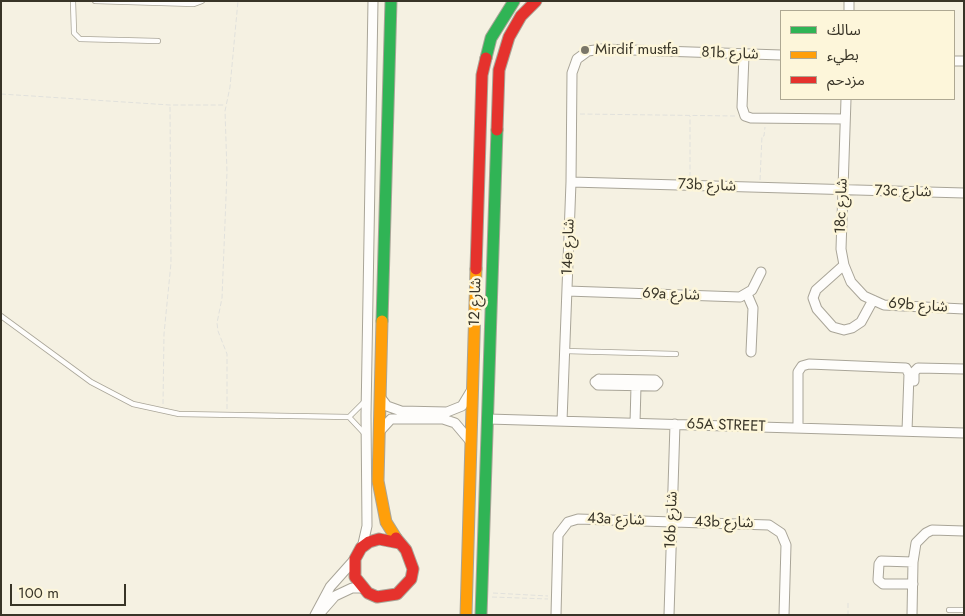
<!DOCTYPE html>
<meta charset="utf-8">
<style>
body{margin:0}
#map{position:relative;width:965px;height:616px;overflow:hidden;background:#f5f1e2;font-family:Jost,"Noto Sans Arabic",sans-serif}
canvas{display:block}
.frame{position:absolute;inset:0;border:2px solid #383427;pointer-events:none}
.legend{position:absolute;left:780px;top:10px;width:175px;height:90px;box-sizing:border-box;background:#fdf6da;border:1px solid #aea892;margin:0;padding:6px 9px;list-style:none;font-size:15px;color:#383427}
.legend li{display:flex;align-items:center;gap:10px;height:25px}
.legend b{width:25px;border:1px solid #aea892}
.scale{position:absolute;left:10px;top:584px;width:116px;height:22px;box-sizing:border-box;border:2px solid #383427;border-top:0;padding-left:6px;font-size:15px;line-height:18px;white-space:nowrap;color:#383427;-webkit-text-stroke:4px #fdf6da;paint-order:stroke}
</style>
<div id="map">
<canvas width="965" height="616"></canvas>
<div class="frame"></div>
<ul class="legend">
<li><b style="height:6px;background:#30b455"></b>سالك</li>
<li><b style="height:6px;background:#ff9f0a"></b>بطيء</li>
<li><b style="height:6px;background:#e5322d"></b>مزدحم</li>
</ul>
<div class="scale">100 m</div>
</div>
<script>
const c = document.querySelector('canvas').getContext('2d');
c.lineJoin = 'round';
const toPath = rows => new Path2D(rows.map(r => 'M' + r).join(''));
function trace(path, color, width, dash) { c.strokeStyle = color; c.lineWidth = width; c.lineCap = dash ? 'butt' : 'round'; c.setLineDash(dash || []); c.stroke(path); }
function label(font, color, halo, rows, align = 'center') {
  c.font = font + ' Jost,"Noto Sans Arabic",sans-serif'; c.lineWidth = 5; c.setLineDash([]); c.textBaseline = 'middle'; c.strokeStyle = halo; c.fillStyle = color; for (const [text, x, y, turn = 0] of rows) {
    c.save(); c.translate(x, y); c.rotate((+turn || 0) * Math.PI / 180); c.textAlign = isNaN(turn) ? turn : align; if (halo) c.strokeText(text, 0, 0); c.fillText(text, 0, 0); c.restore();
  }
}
const lane = toPath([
 [73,1,74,33,80,39,158,41],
 [95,1,194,4,202,1],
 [1,316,91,382,133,404,179,414,349,417,364,433],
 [565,351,676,354],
 [349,417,364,402],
 [949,610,964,610]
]);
const street = toPath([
 [849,11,849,1],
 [744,55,742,107,745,116,751,118,845,119],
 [954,61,964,61],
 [846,99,841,249,844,265,851,282,864,296,884,305,964,309],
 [571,182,964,193],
 [844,265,816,290,813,298,817,309,833,327,844,330,852,328,861,322,873,300],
 [567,291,740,297,752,290,761,272],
 [747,294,753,308,751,352],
 [599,379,655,380,658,383,655,386,598,385,595,382,599,379],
 [914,381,914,372,918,368,964,369],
 [380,397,387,406,401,411,447,412,462,406,471,391],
 [488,419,964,433],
 [562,421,571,182,572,73,577,59,588,51,602,49,781,55],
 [635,423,636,386],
 [798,428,798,372,802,366,809,364,906,368,909,374,907,431],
 [380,431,391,419,443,419,455,423,471,442],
 [362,548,367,526,366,415,373,1],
 [913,584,883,584,878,580,879,564,881,561,913,562],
 [321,612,335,596,352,588,362,588],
 [315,615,330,587,355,559],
 [556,615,558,535,568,522,578,519,769,525,781,533,786,545,784,615],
 [669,615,675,424],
 [912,615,913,562,916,543,926,533,932,530,964,531]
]);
const fast = toPath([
 [486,58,491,38,514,1],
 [382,321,391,1],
 [481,615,497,130]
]);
const slow = toPath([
 [382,321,378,481,386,522,396,538],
 [466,615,476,269]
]);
const jam = toPath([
 [497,130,499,70,509,37,521,16,536,1],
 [476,269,482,75,486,58],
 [396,538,406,550,413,569,411,579,397,594,377,597,368,593,355,577,355,559,361,548,369,542,379,539,399,543]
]);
trace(lane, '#a9a598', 6);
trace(street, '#a9a598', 11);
trace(fast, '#a9a598', 13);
trace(slow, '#a9a598', 13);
trace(jam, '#a9a598', 13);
trace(toPath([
 [1,94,170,105,225,105],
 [580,114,736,116],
 [690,177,690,116],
 [760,180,762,136,764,136,765,127],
 [163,404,164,334,171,263,170,105],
 [227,409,227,354,218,331,217,323,222,298,227,172,225,111,230,87,238,1],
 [493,593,548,596],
 [492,597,548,599],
 [848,603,848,615]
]), '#e1e1dc', 1, [5, 2.5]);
trace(lane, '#fefdfb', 4.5);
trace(street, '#fefdfb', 9);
trace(fast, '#30b455', 11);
trace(slow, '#ff9f0a', 11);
trace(jam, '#e5322d', 11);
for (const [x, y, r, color] of [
 [585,50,5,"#7a7668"]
]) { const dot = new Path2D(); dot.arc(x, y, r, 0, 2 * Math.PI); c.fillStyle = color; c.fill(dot); trace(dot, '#fdf6da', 2); }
label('15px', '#383427', '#fdf6da', [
 ["Mirdif mustfa",595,50]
], 'left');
label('15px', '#383427', '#fdf6da', [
 ["81b شارع",730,54,2],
 ["73b شارع",707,186,2],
 ["73c شارع",903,192,1],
 ["18c شارع",842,206,-88],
 ["14e شارع",569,247,-88],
 ["69a شارع",671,295,2],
 ["شارع 12",476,302,-88],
 ["69b شارع",918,306,4],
 ["65A STREET",726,426,2],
 ["43a شارع",616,520,2],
 ["16b شارع",672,520,-88],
 ["43b شارع",724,523,1]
]);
</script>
